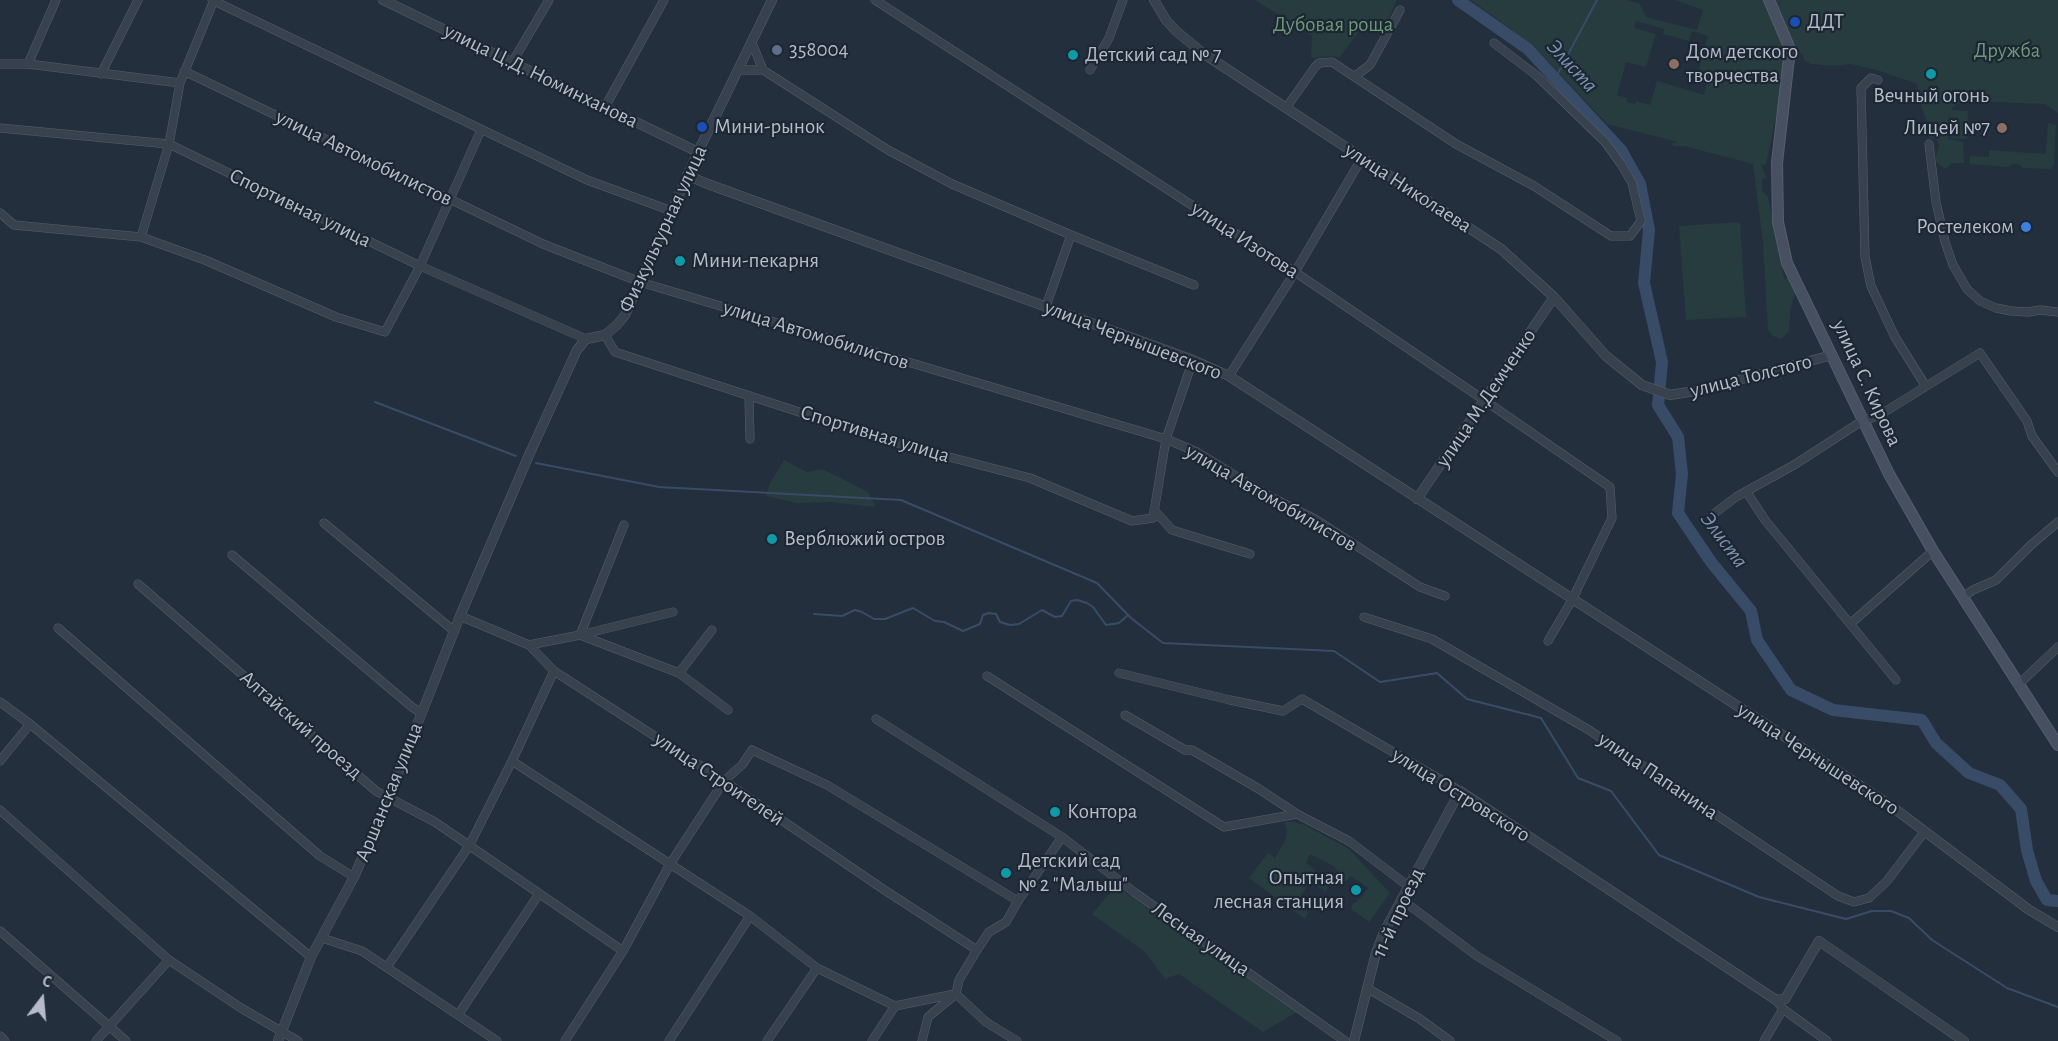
<!DOCTYPE html>
<meta charset="utf-8">
<style>
body{margin:0}
#map{position:relative;width:2058px;height:1041px;overflow:hidden;background:#242f3e;font-family:"Alegreya Sans",sans-serif}
canvas{display:block}
.north{position:absolute;left:12px;top:969px;width:60px;height:60px;-webkit-text-stroke:4px #1d2633;paint-order:stroke;rotate:16deg;font-size:16px;font-weight:700;line-height:24px;text-align:center;color:#b4bcc9}
.north::after{content:'';display:block;margin:auto;width:21px;height:27px;background:#b4bcc9;clip-path:polygon(50% 0,100% 100%,50% 72%,0 100%)}
</style>
<div id="map">
<canvas width="2058" height="1041"></canvas>
<div class="north">С</div>
</div>
<script>
const c = document.querySelector('canvas').getContext('2d');
c.lineJoin = 'round';
function paint(path, color) { c.fillStyle = color; c.fill(path, 'evenodd'); }
const toPath = rows => new Path2D(rows.map(r => 'M' + r).join(''));
function trace(path, color, width, dash) { c.strokeStyle = color; c.lineWidth = width; c.lineCap = dash ? 'butt' : 'round'; c.setLineDash(dash || []); c.stroke(path); }
function label(font, color, halo, rows, align = 'center') {
  c.font = font + ' "Alegreya Sans",sans-serif'; c.lineWidth = 4.5; c.setLineDash([]); c.textBaseline = 'middle'; c.strokeStyle = halo; c.fillStyle = color; for (const [text, x, y, turn = 0] of rows) {
    c.save(); c.translate(x, y); c.rotate((+turn || 0) * Math.PI / 180); c.textAlign = isNaN(turn) ? turn : align; if (halo) c.strokeText(text, 0, 0); c.fillText(text, 0, 0); c.restore();
  }
}
paint(toPath([
 [1255,0,1397,0,1382,33,1362,27,1340,57,1329,56,1311,58,1312,36],
 [1471,0,1626,0,1640,4,1646,17,1697,30,1703,10,1675,0,2058,0,2058,113,2045,104,1967,101,1955,105,1951,110,1968,111,1967,139,1950,138,1950,111,1948,139,1963,142,1964,163,1952,163,1945,169,1935,161,1939,146,1937,140,1929,137,1927,121,1921,107,1917,84,1877,70,1851,64,1832,66,1811,64,1804,60,1803,54,1790,49,1766,165,1761,164,1766,177,1762,179,1762,190,1768,197,1784,278,1791,279,1796,289,1790,310,1789,331,1781,339,1773,336,1768,330,1763,242,1753,164,1684,146,1673,146,1672,143,1678,142,1607,124,1535,47],
 [1636,21,1664,29,1663,34,1689,41,1692,31,1708,36,1696,80,1707,83,1704,95,1657,81,1650,105,1636,101,1635,104,1627,102,1627,98,1617,95,1626,62,1646,67,1656,34,1634,28],
 [2048,123,2056,125,2054,165,2051,169,2023,168,2018,164,2013,164,2008,167,1969,164,1970,156,1989,157,1989,150,2046,154],
 [1740,222,1746,317,1686,320,1679,226],
 [784,460,807,472,822,469,841,478,868,492,876,507,830,502,797,503,766,496,770,483],
 [1284,822,1293,822,1305,825,1349,849,1390,893,1369,922,1351,909,1353,903,1357,902,1368,888,1351,876,1345,882,1334,866,1310,854,1306,863,1317,872,1328,887,1326,892,1310,882,1299,898,1295,904,1308,912,1305,919,1249,878,1268,853,1275,858,1286,839,1287,829],
 [1116,886,1297,1012,1263,1032,1179,974,1165,979,1145,952,1092,914]
]), '#263c3f');
trace(toPath([
 [1556,77,1597,0],
 [375,402,516,456],
 [536,463,659,487,901,500,1097,583,1131,618,1163,643,1334,651,1380,682,1437,673,1467,699,1541,718,1578,778,1611,791,1659,855,1759,897,1846,919,1872,911,1891,911,1909,918,1932,940,2007,988,2058,1007],
 [814,614,842,616,855,610,862,612,874,619,885,619,913,608,935,621,944,622,963,631,980,624,983,615,989,613,996,614,1000,622,1010,625,1019,624,1042,610,1055,617,1062,616,1071,601,1077,600,1087,603,1093,607,1106,625,1119,623,1128,615]
]), '#394c67', 2);
trace(toPath([
 [1458,0,1528,49,1621,150,1640,184,1649,230,1644,283,1662,362,1658,405,1678,437,1682,474,1678,513,1711,562,1751,611,1757,640,1791,690,1833,710,1922,720,1936,743,1969,773,2000,785,2021,809,2027,850,2036,881,2047,900,2058,901]
]), '#394c67', 12);
const minor = toPath([
 [212,0,587,180,672,211],
 [875,0,1295,272,1484,400,1610,487,1612,518,1572,600,1548,641],
 [752,43,763,70,888,150,952,184,1071,235,1194,285],
 [513,61,549,0],
 [0,64,28,64,180,83],
 [28,64,56,0],
 [739,70,763,70],
 [1090,70,1109,38,1123,0],
 [184,71,543,244,640,282,1166,439,1197,452,1267,495,1315,519,1420,587,1445,596],
 [101,74,138,0],
 [1355,76,1370,65,1400,10],
 [1878,80,1871,78,1861,88,1865,257,1871,286,1895,337,1925,385],
 [605,107,664,0],
 [1286,108,1315,67,1319,63,1332,62,1456,144,1534,186,1611,236,1630,236,1641,221,1632,183,1621,164,1605,142,1536,75,1494,43],
 [0,128,169,144,420,266,586,339],
 [1929,144,1936,202,1945,242,1953,265,1967,289,1980,301,1996,308,2011,311,2028,312,2040,310,2058,312],
 [0,213,14,225,141,237,205,260,336,317,385,332,420,266,481,130],
 [141,237,169,144,180,83,214,0],
 [1046,306,1071,235],
 [605,335,615,352,888,441,1030,478,1132,521,1153,518,1166,439,1193,360],
 [1229,376,1295,272,1362,158],
 [749,396,750,439],
 [1746,491,1765,520,1896,680],
 [1154,510,1172,530,1250,554],
 [1711,516,1736,497,1794,465,1862,421,1878,416,1980,353,2027,421,2032,436,2058,472],
 [324,523,454,631],
 [624,525,580,635,679,673,728,710],
 [232,555,412,707,421,713],
 [138,584,376,791,435,822,623,951],
 [1963,597,1973,590,1996,580,2031,545,2058,522],
 [460,616,529,645,554,671,724,781,886,891,977,950],
 [1364,617,1432,639,1589,730,1838,896,1854,902,1869,898,1887,881,1925,831],
 [1850,624,1933,551],
 [58,628,320,856,354,877],
 [529,645,580,635,673,612],
 [679,673,712,630],
 [1119,673,1230,700,1283,711,1302,699,1460,791],
 [987,676,1224,827,1297,814],
 [2018,685,2058,647],
 [0,702,30,724,311,957],
 [1125,715,1185,750,1192,750,1259,789,1297,814,1349,841,1408,886],
 [876,719,1062,837,1134,892,1345,1041],
 [0,761,30,724],
 [512,761,750,916,817,968,895,1006],
 [0,810,169,960,241,1008,298,1041],
 [1401,899,1477,956,1617,1041],
 [0,931,126,1041],
 [322,938,362,951,497,1041],
 [387,967,469,846,512,761,554,671],
 [1367,988,1420,1019,1450,1041],
 [956,994,986,1022,1017,1041],
 [1776,1000,1783,1009,1827,1041],
 [458,1015,539,894],
 [0,1036,5,1041],
 [96,1041,169,960],
 [565,1041,623,951,670,864,724,781,742,765,752,750,827,785,1018,901],
 [669,1041,750,916],
 [767,1041,817,968],
 [872,1041,895,1006,955,994],
 [922,1041,928,1017,956,994,959,980,977,950,989,932,1006,922,1018,901,1062,837],
 [1764,1041,1783,1009]
]);
const tertiary = toPath([
 [383,0,698,152],
 [1154,0,1166,20,1176,31,1204,54,1501,249,1554,297,1606,356,1642,385,1670,395,1701,390,1832,355],
 [687,175,705,183,1193,360,1229,376,1887,803,2028,909,2058,927],
 [1417,499,1554,297],
 [278,1041,311,957,354,877,389,796,460,616,529,455,577,350,586,339,605,335,617,325,625,315,698,152,772,0],
 [1354,1041,1376,953,1384,932,1460,791,1776,1000,1785,999,1819,941,1964,1041]
]);
const secondary = toPath([
 [1769,0,1790,49,1777,163,1778,222,1787,263,1889,474,1933,551,2058,745]
]);
trace(minor, '#565f6c', 9);
trace(tertiary, '#565f6c', 10);
trace(secondary, '#565f6c', 12);
trace(minor, '#38414e', 8);
trace(tertiary, '#38414e', 9);
trace(secondary, '#465061', 10);
for (const [x, y, r, color] of [
 [1795,22,6,"#1a4fb4"],
 [777,50,6,"#5c6f8a"],
 [1073,55,6,"#0f9aa8"],
 [1674,64,6,"#8d6e63"],
 [1931,74,6,"#0f9aa8"],
 [702,127,6,"#1a4fb4"],
 [2002,128,6,"#8d6e63"],
 [2026,227,6,"#3f7fe0"],
 [680,261,6,"#0f9aa8"],
 [772,539,6,"#0f9aa8"],
 [1055,812,6,"#0f9aa8"],
 [1006,873,6,"#0f9aa8"],
 [1356,890,6,"#0f9aa8"]
]) { const dot = new Path2D(); dot.arc(x, y, r, 0, 2 * Math.PI); c.fillStyle = color; c.fill(dot); trace(dot, '#1d2633', 2); }
label('21px', '#b4bcc9', '#1d2633', [
 ["ДДТ",1807,22],
 ["358004",789,50],
 ["Дом детского",1686,52],
 ["творчества",1686,76],
 ["Детский сад № 7",1085,55],
 ["Вечный огонь",1931,96,"center"],
 ["Мини-рынок",714,127],
 ["Лицей №7",1990,128,"right"],
 ["Ростелеком",2014,227,"right"],
 ["Мини-пекарня",692,261],
 ["Верблюжий остров",784,539],
 ["Контора",1067,812],
 ["Детский сад",1018,861],
 ["№ 2 \"Малыш\"",1018,885],
 ["Опытная",1344,878,"right"],
 ["лесная станция",1344,902,"right"]
], 'left');
label('21px', '#6b9a76', '#1d2633', [
 ["Дубовая роща",1333,25],
 ["Дружба",2007,51]
]);
label('21px', '#b4bcc9', '#1d2633', [
 ["улица Ц.Д. Номинханова",541,76,26],
 ["улица Автомобилистов",364,158,26],
 ["улица Николаева",1408,188,33],
 ["Спортивная улица",300,208,26],
 ["Физкультурная улица",663,229,-65],
 ["улица Изотова",1245,240,33],
 ["улица Автомобилистов",816,335,17],
 ["улица Чернышевского",1133,340,21],
 ["улица Толстого",1751,376,-14],
 ["улица С. Кирова",1867,383,65],
 ["улица М.Демченко",1486,398,-56],
 ["Спортивная улица",875,434,17],
 ["улица Автомобилистов",1271,498,30],
 ["Алтайский проезд",301,725,41],
 ["улица Чернышевского",1818,759,33],
 ["улица Папанина",1658,776,34],
 ["улица Строителей",719,779,34],
 ["Аршанская улица",389,792,-68],
 ["улица Островского",1461,795,32],
 ["11-й проезд",1398,913,-65],
 ["Лесная улица",1201,939,35]
]);
label('italic 22px', '#7c92b1', '#1d2633', [
 ["Элиста",1572,66,47],
 ["Элиста",1724,540,53]
]);
</script>
